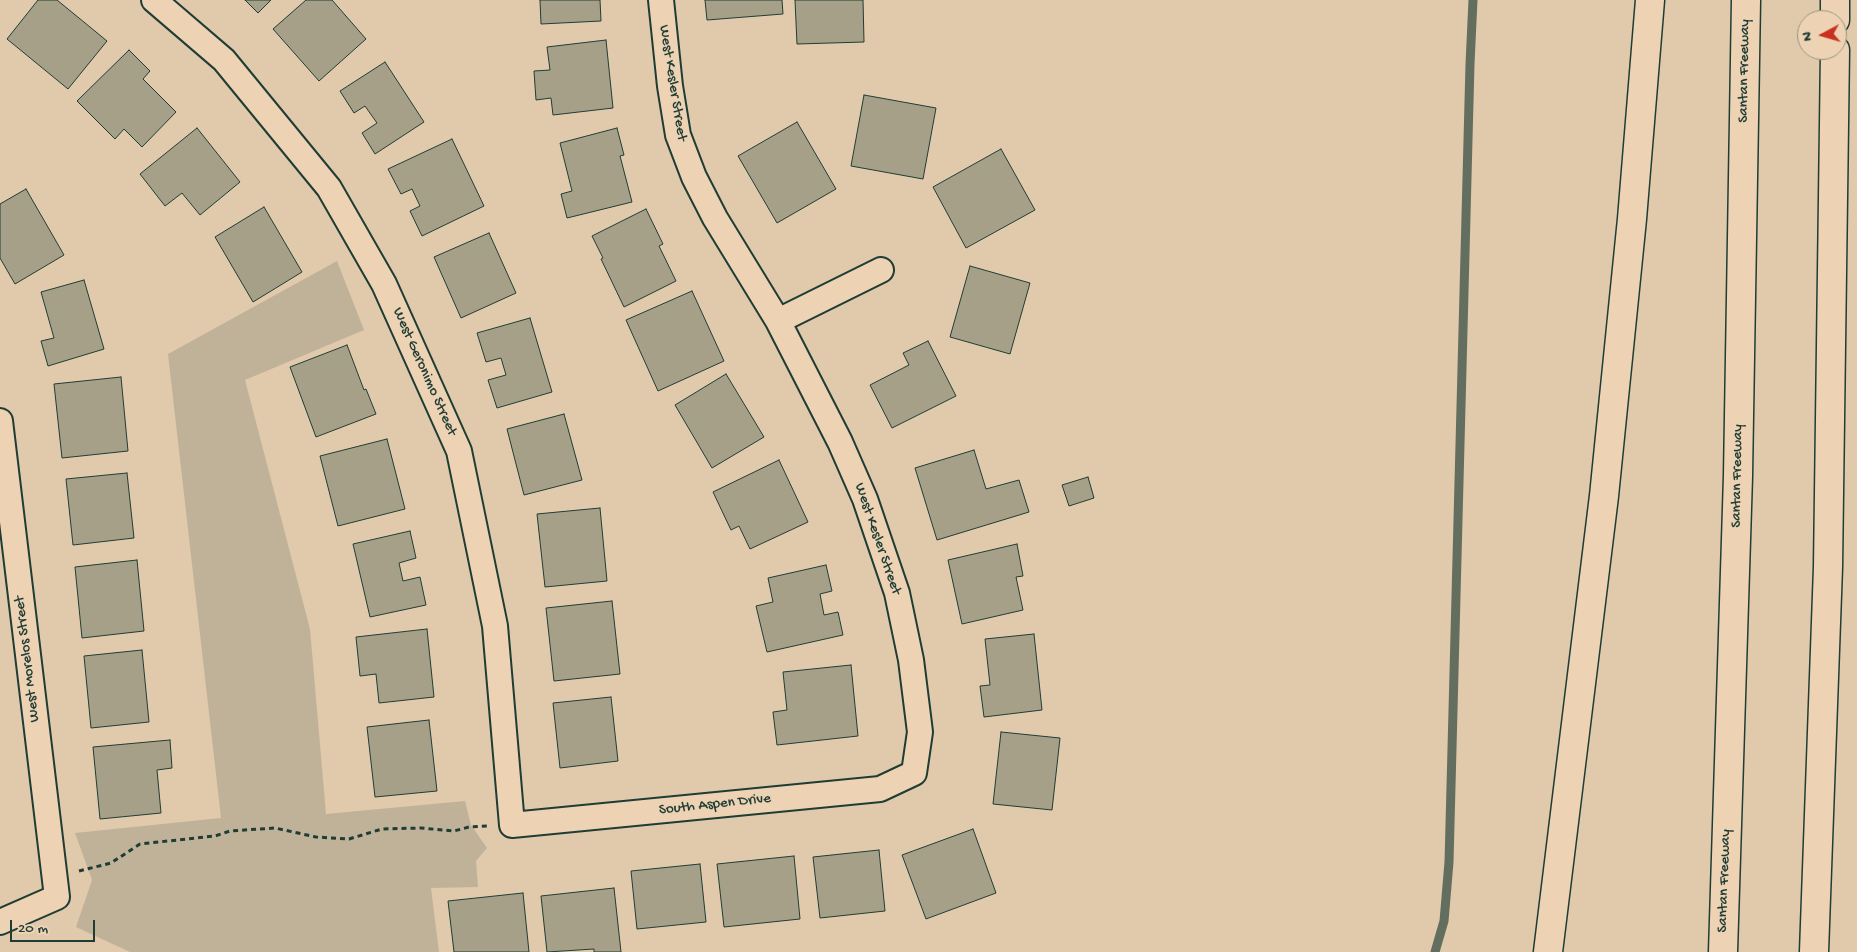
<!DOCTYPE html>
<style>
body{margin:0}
#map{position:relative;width:1857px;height:952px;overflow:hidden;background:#e1c9ac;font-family:"Gochi Hand",sans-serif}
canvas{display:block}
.north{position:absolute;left:1797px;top:10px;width:50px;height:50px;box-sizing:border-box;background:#edd2b4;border:1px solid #9b9681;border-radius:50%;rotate:264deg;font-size:14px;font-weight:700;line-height:20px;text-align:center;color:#1f3d34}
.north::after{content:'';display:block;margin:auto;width:18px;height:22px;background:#c8321e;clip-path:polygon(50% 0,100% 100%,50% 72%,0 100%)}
.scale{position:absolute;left:10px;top:920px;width:85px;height:22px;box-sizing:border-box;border:2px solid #1f3d34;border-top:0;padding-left:6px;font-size:15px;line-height:18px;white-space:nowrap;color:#1f3d34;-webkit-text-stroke:4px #edd2b4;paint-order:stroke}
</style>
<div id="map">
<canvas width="1857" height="952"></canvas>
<div class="north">N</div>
<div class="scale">20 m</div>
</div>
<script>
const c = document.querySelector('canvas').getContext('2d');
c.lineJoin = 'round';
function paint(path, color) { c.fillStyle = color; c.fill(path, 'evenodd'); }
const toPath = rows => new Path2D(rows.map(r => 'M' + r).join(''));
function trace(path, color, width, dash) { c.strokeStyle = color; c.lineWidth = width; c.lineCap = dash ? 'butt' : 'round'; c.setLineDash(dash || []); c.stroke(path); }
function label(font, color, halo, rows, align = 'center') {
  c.font = font + ' "Gochi Hand",sans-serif'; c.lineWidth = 4.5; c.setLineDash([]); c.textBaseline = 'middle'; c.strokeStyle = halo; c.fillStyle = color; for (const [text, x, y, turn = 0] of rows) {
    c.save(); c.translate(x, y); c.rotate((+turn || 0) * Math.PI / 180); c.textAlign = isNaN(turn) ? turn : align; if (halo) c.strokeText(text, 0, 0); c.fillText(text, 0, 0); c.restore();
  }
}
paint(toPath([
 [337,261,364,330,245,380,310,629,326,814,465,801,471,825,487,848,476,861,478,887,431,888,439,952,130,952,76,927,92,880,75,833,221,818,168,354]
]), '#c0b298');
trace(toPath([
 [1435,952,1444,921,1449,862,1470,64,1473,0]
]), '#636e5f', 9);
const building = toPath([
 [38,0,57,0,107,41,68,89,7,39,38,0],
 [245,0,271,0,258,13,245,0],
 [306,0,332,0,366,39,319,81,273,29,306,0],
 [540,0,600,0,601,21,541,24,540,0],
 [705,0,782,0,783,14,707,20,705,0],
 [795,0,863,0,864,42,797,44,795,0],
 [606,40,613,108,553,115,551,98,536,100,534,71,550,70,547,47,606,40],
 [129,50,150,71,143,79,176,112,142,147,124,129,115,139,77,101,129,50],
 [385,62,424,122,375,154,362,133,377,123,365,106,354,113,340,91,385,62],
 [864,95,936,108,923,179,851,166,864,95],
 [797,122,836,189,777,223,738,156,797,122],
 [197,128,240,182,200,215,182,193,165,206,140,174,197,128],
 [617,128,624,155,620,156,632,202,567,218,561,194,572,191,560,143,617,128],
 [452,139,484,206,422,236,410,211,420,206,412,189,401,194,388,169,452,139],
 [1001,149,1035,210,966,248,933,187,1001,149],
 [26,189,64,255,15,284,0,258,0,204,26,189],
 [264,207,302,272,253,302,215,237,264,207],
 [646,209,663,244,659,246,676,281,624,307,601,259,603,258,592,236,646,209],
 [489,233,516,293,461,318,434,257,489,233],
 [970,266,1030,283,1010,354,950,337,970,266],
 [84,280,104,349,48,366,41,341,54,338,41,292,84,280],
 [692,291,724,361,658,391,626,320,692,291],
 [530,318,552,392,497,408,488,380,506,375,501,358,486,362,477,333,530,318],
 [928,341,956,396,892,428,870,385,909,365,903,353,928,341],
 [347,345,364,390,366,389,376,414,316,437,290,367,347,345],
 [726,374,764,437,712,468,675,405,726,374],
 [121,377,128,451,62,458,54,384,121,377],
 [564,414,582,480,524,495,507,429,564,414],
 [387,439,405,509,338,526,320,456,387,439],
 [974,450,986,489,1019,480,1029,512,937,540,915,468,974,450],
 [779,460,808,522,750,549,739,526,731,530,713,492,779,460],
 [127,473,134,538,73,545,66,479,127,473],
 [1088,477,1094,498,1069,506,1062,485,1088,477],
 [600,508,607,581,545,587,537,514,600,508],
 [410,531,416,558,399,563,403,581,420,577,426,605,370,617,353,544,410,531],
 [1017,544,1023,576,1016,577,1023,610,962,624,948,560,1017,544],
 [137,560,144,631,82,638,75,567,137,560],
 [826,565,832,591,820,594,824,615,838,612,843,635,767,652,756,606,773,602,768,578,826,565],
 [612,601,620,674,554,681,546,608,612,601],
 [427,629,434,697,379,703,376,674,360,676,356,637,427,629],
 [1034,634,1042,710,984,717,980,686,990,685,985,639,1034,634],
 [142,650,149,722,91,728,84,656,142,650],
 [851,665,858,736,777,745,773,712,787,710,783,672,851,665],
 [611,697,618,761,560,768,553,703,611,697],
 [429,720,437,791,375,797,367,727,429,720],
 [1001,732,1060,738,1052,810,993,804,1001,732],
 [170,740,172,768,157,770,161,813,100,819,93,747,170,740],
 [973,829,996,893,926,919,902,855,973,829],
 [879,850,885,911,820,918,813,857,879,850],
 [794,856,800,919,724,927,717,864,794,856],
 [700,864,706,922,637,929,631,871,700,864],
 [614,888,621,952,594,952,594,949,547,952,541,896,614,888],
 [523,893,529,952,454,952,448,901,523,893]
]);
paint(building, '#a7a089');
trace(building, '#1f3d34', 1);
const minor = toPath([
 [154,0,224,60,329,188,384,284,459,451,495,626,512,825,880,789,914,773,920,732,911,660,897,593,865,499,840,442,778,321,715,218,694,177,678,135,670,86,661,0],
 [778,321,881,270],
 [0,421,57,897,0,922]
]);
const motorway = toPath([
 [1835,20,1835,0],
 [1548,952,1604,496,1632,219,1650,0],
 [1723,952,1738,476,1746,0],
 [1814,952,1828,567,1835,50]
]);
trace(minor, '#1f3d34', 28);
trace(motorway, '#1f3d34', 31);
trace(toPath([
 [79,871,111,863,140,844,215,836,230,831,275,828,316,837,349,839,382,829,421,828,454,831,469,827,487,826]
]), '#1f3d34', 3, [5, 4]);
trace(minor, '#edd2b4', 24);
trace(motorway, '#edd2b4', 28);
label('15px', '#1f3d34', '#edd2b4', [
 ["Santan Freeway",1745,71,-89],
 ["West Kesler Street",672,83,81],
 ["West Geronimo Street",424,372,66],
 ["Santan Freeway",1738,476,-89],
 ["West Kesler Street",877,539,71],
 ["West Morelos Street",28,659,-97],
 ["South Aspen Drive",715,805,-6],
 ["Santan Freeway",1725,881,-88]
]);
</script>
